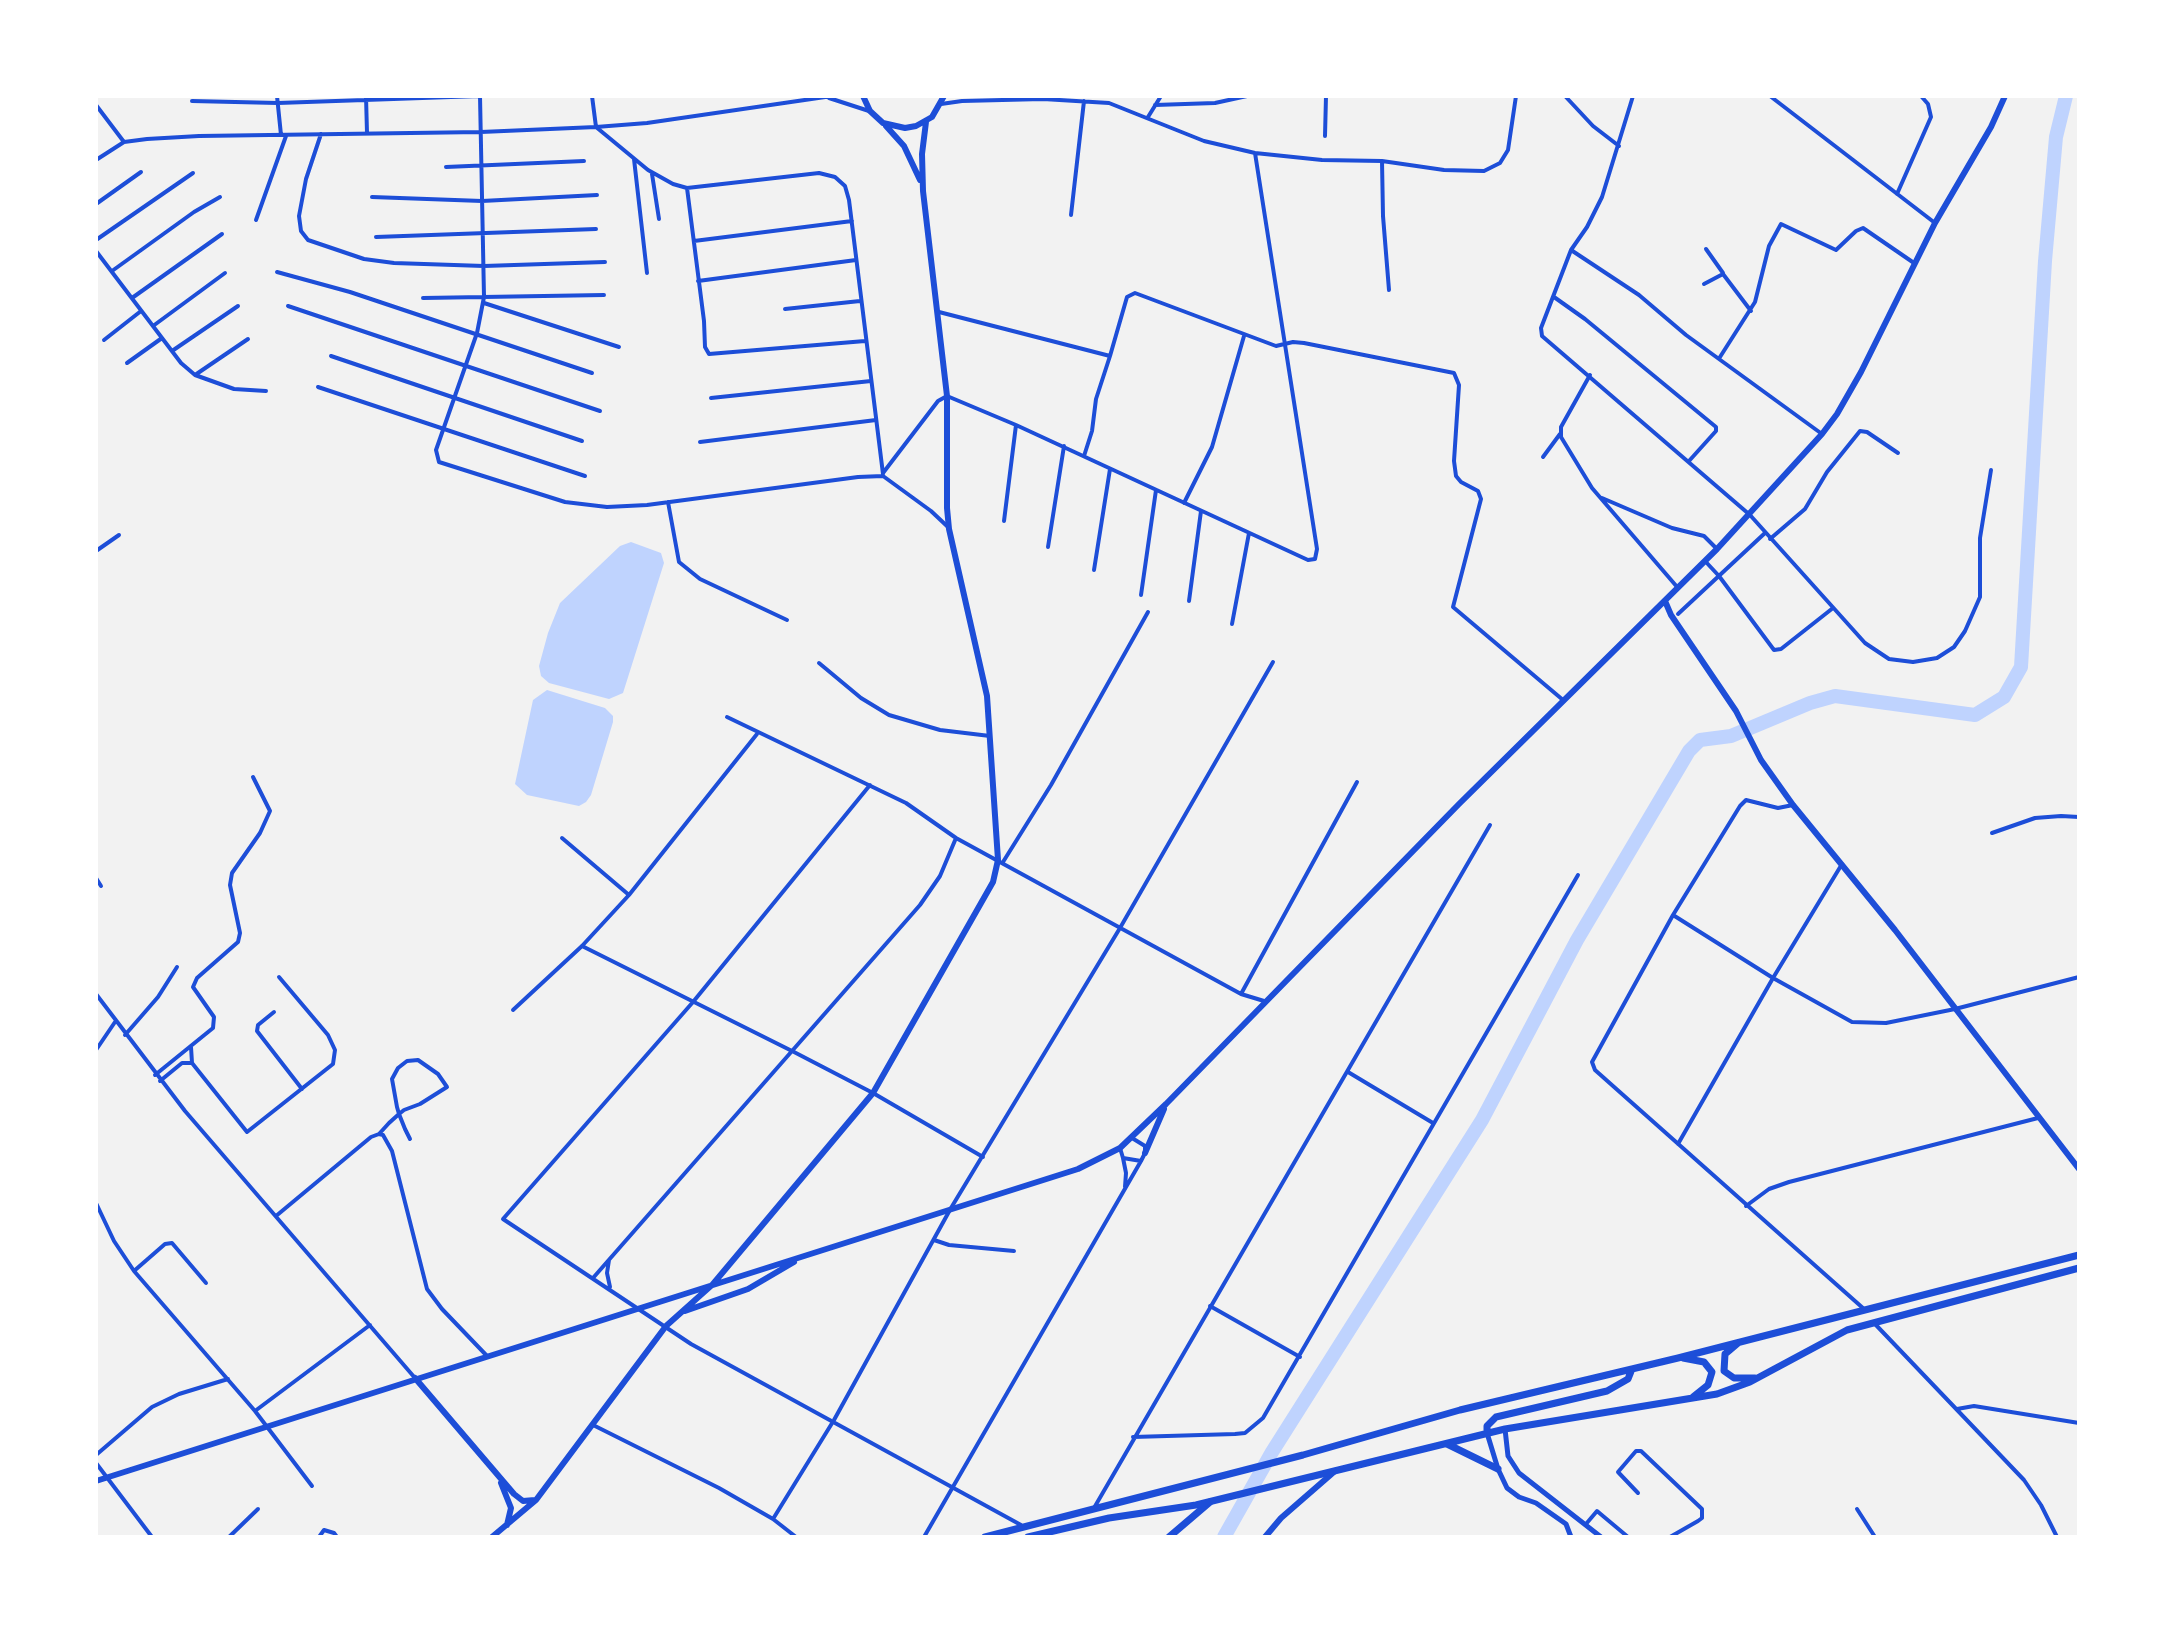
<!DOCTYPE html>
<style>
body{margin:0}
#map{position:relative;width:2175px;height:1633px;overflow:hidden;background:#f2f2f2;font-family:Commissioner,sans-serif}
canvas{display:block}
.frame{position:absolute;inset:0;border:98px solid #fff;pointer-events:none}
</style>
<div id="map">
<canvas width="2175" height="1633"></canvas>
<div class="frame"></div>
</div>
<script>
const c = document.querySelector('canvas').getContext('2d');
c.lineJoin = 'round';
function paint(path, color) { c.fillStyle = color; c.fill(path, 'evenodd'); }
const toPath = rows => new Path2D(rows.map(r => 'M' + r).join(''));
function trace(path, color, width, dash) { c.strokeStyle = color; c.lineWidth = width; c.lineCap = dash ? 'butt' : 'round'; c.setLineDash(dash || []); c.stroke(path); }
paint(toPath([
 [631,542,661,553,664,563,623,693,609,699,549,683,541,676,539,666,548,633,560,603,620,546],
 [547,690,605,708,613,716,613,722,591,795,586,802,579,806,527,795,515,784,533,700]
]), '#bfd3fe');
trace(toPath([
 [1224,1537,1272,1452,1482,1120,1577,940,1689,751,1700,740,1731,736,1810,703,1835,696,1975,715,2004,697,2021,667,2045,261,2056,137,2066,96]
]), '#bfd3fe', 14);
trace(toPath([
 [277,96,281,135],
 [366,96,367,133],
 [480,96,484,297,477,333,436,450,439,462,565,502,607,507,647,505,858,477,883,476,931,511,948,527],
 [592,96,596,127,648,170,673,184,687,188,819,173,835,177,845,186,849,200,883,474],
 [1565,96,1593,126,1619,146],
 [1633,96,1602,197,1587,227,1571,250,1541,328,1542,336,1750,515,1865,643,1889,659,1913,662,1937,658,1954,647,1965,631,1980,597,1980,538,1991,470],
 [1770,96,1935,223],
 [829,98,869,111],
 [192,101,278,103,480,96],
 [941,104,962,101,1043,99,1109,103,1204,141,1255,153,1322,160,1382,161,1444,170,1484,171,1500,163,1508,150,1516,96],
 [96,105,124,142],
 [1155,105,1215,103,1247,96],
 [1148,117,1161,96],
 [321,134,306,179,299,216,301,231,308,240,364,259,394,263,484,266,605,262],
 [1325,136,1326,96],
 [634,159,647,273],
 [96,160,124,142,147,139,199,136,481,132,596,127,647,123,832,96],
 [1382,161,1383,216,1389,290],
 [446,167,584,161],
 [652,174,659,219],
 [687,188,704,321,705,347,709,354,865,341],
 [1897,194,1931,117,1928,104,1921,96],
 [372,197,482,201,597,195],
 [96,204,141,172],
 [1071,215,1084,101],
 [256,220,286,136],
 [376,237,596,229],
 [96,240,193,173],
 [694,241,852,221],
 [1706,249,1723,273],
 [1571,250,1639,295,1686,335,1822,434],
 [96,251,181,363,195,375,234,389,266,391],
 [112,271,194,212,220,197],
 [277,272,350,292,592,373],
 [698,281,856,260],
 [1704,284,1723,274,1751,311],
 [1554,297,1585,319,1716,427,1716,431,1689,461],
 [132,298,222,234],
 [423,298,604,295],
 [484,303,619,347],
 [288,306,600,411],
 [785,309,860,301],
 [939,312,1110,356,1127,297,1135,293,1276,346,1293,342,1304,343,1454,373,1459,385,1454,461,1456,476,1461,482,1478,491,1481,499,1453,607,1563,700],
 [153,326,225,273],
 [104,340,141,311],
 [172,351,238,306],
 [331,356,582,441],
 [1720,357,1755,302,1769,246,1781,224,1836,250,1856,231,1863,228,1914,263],
 [127,363,162,338],
 [195,375,248,339],
 [1590,375,1561,427,1561,437,1592,488,1678,588],
 [318,387,585,476],
 [711,398,871,381],
 [700,442,876,420],
 [1084,456,1092,431,1096,399,1110,356],
 [1543,457,1560,434],
 [883,473,938,401,947,396,1016,425,1308,560,1315,559,1317,549,1255,153],
 [1602,498,1672,528,1704,536,1717,549],
 [668,502,679,562,700,579,787,620],
 [1184,503,1212,447,1244,336],
 [1004,521,1016,425],
 [1770,539,1805,509,1827,472,1860,431,1867,432,1898,453],
 [1048,547,1064,446],
 [96,551,119,535],
 [1705,561,1719,576,1774,650,1781,649,1833,608],
 [1094,570,1110,469],
 [1141,595,1156,490],
 [1189,601,1201,511],
 [1678,614,1765,533],
 [1232,624,1249,533],
 [819,663,861,698,889,715,940,730,990,736],
 [727,717,906,803,956,838,1241,994,1264,1001],
 [870,785,693,1002,503,1219,691,1344,1021,1525],
 [1793,805,1778,808,1746,800,1740,806,1673,915,1592,1062,1595,1070,1864,1309],
 [1992,833,2035,818,2061,816,2079,817],
 [562,838,629,895],
 [1003,862,1051,785,1148,612],
 [96,878,101,886],
 [1673,915,1773,978,1852,1022,1886,1023,1955,1009,2079,977],
 [582,946,794,1052,873,1093,983,1157],
 [96,994,185,1111,415,1378],
 [1241,994,1357,782],
 [513,1010,582,946,629,895,757,734],
 [274,1012,258,1025,257,1031,302,1089],
 [125,1035,158,997,177,967],
 [191,1047,192,1063],
 [96,1050,115,1022],
 [1348,1072,1433,1123],
 [155,1075,213,1028,214,1017,193,987,197,978,238,942,240,933,230,885,232,873,260,833,270,811,253,777],
 [160,1081,182,1063,192,1063,247,1132,333,1064,335,1050,328,1035,279,977],
 [379,1134,389,1123,399,1114,404,1110,420,1104,447,1087,438,1074,418,1060,407,1061,398,1068,392,1079,397,1107,399,1114,405,1129,410,1139],
 [1678,1144,1773,978,1842,864],
 [1120,1148,1123,1158,1141,1161],
 [1123,1158,1126,1173,1125,1187],
 [96,1203,114,1241,134,1271,255,1411,312,1486],
 [1746,1206,1769,1189,1789,1182,2038,1118],
 [276,1216,371,1137,379,1134,383,1135,392,1151,427,1289,442,1309,488,1357],
 [934,1240,949,1245,1014,1251],
 [609,1260,607,1273,610,1287],
 [134,1271,165,1244,172,1243,206,1283],
 [593,1278,920,905,940,876,956,838],
 [1210,1306,1300,1357],
 [1875,1324,2024,1480,2041,1505,2057,1537],
 [1957,1409,1974,1406,2079,1423],
 [255,1411,370,1325],
 [593,1425,719,1488,773,1519,796,1537],
 [1133,1437,1235,1434,1245,1433,1263,1418,1578,875],
 [96,1455,152,1407,179,1394,228,1379],
 [96,1463,152,1537],
 [1638,1493,1618,1472,1636,1451,1641,1451,1702,1509,1702,1518,1698,1521,1670,1537],
 [1094,1508,1490,825],
 [1857,1509,1875,1537],
 [773,1519,834,1420,951,1208,1120,928,1273,662],
 [1586,1524,1597,1511,1628,1537],
 [229,1537,258,1509],
 [319,1537,324,1530,334,1533,337,1537],
 [924,1537,1141,1161,1145,1153,1145,1146,1132,1138]
]), '#1d4ed8', 4);
trace(toPath([
 [1505,1429,1508,1456,1519,1473,1601,1537],
 [1487,1433,1498,1469,1507,1488,1519,1497,1536,1503,1566,1524,1571,1537]
]), '#1d4ed8', 5);
trace(toPath([
 [863,96,870,111,883,123,905,128,916,126,932,117,944,96],
 [886,126,904,146,920,180],
 [1665,601,1671,615,1736,711,1761,760,1793,805,1895,930,2079,1169],
 [1145,1153,1164,1109],
 [685,1311,748,1289,794,1262],
 [415,1378,514,1494,523,1501,535,1500],
 [96,1481,1078,1169,1120,1148,1166,1104,1459,804,1717,549,1822,434,1837,414,1861,372,1935,223,1991,127,2005,96],
 [501,1483,511,1508,507,1525],
 [492,1537,536,1500,666,1326,713,1284,873,1093,993,882,998,860,987,696,949,529,947,508,947,396,923,191,922,154,926,122],
 [1265,1537,1281,1518,1335,1471]
]), '#1d4ed8', 6);
trace(toPath([
 [1169,1537,1210,1502]
]), '#1d4ed8', 7);
trace(toPath([
 [1738,1343,1725,1354,1724,1371,1734,1378,1755,1378],
 [1683,1358,1704,1362,1712,1372,1708,1385,1693,1397],
 [1487,1433,1487,1426,1496,1417,1607,1391,1628,1379,1632,1369],
 [1447,1444,1498,1469],
 [985,1537,1303,1455,1460,1410,1678,1358,2079,1255],
 [1028,1537,1109,1518,1196,1505,1505,1429,1717,1394,1750,1382,1847,1330,2079,1268]
]), '#1d4ed8', 7);
</script>
